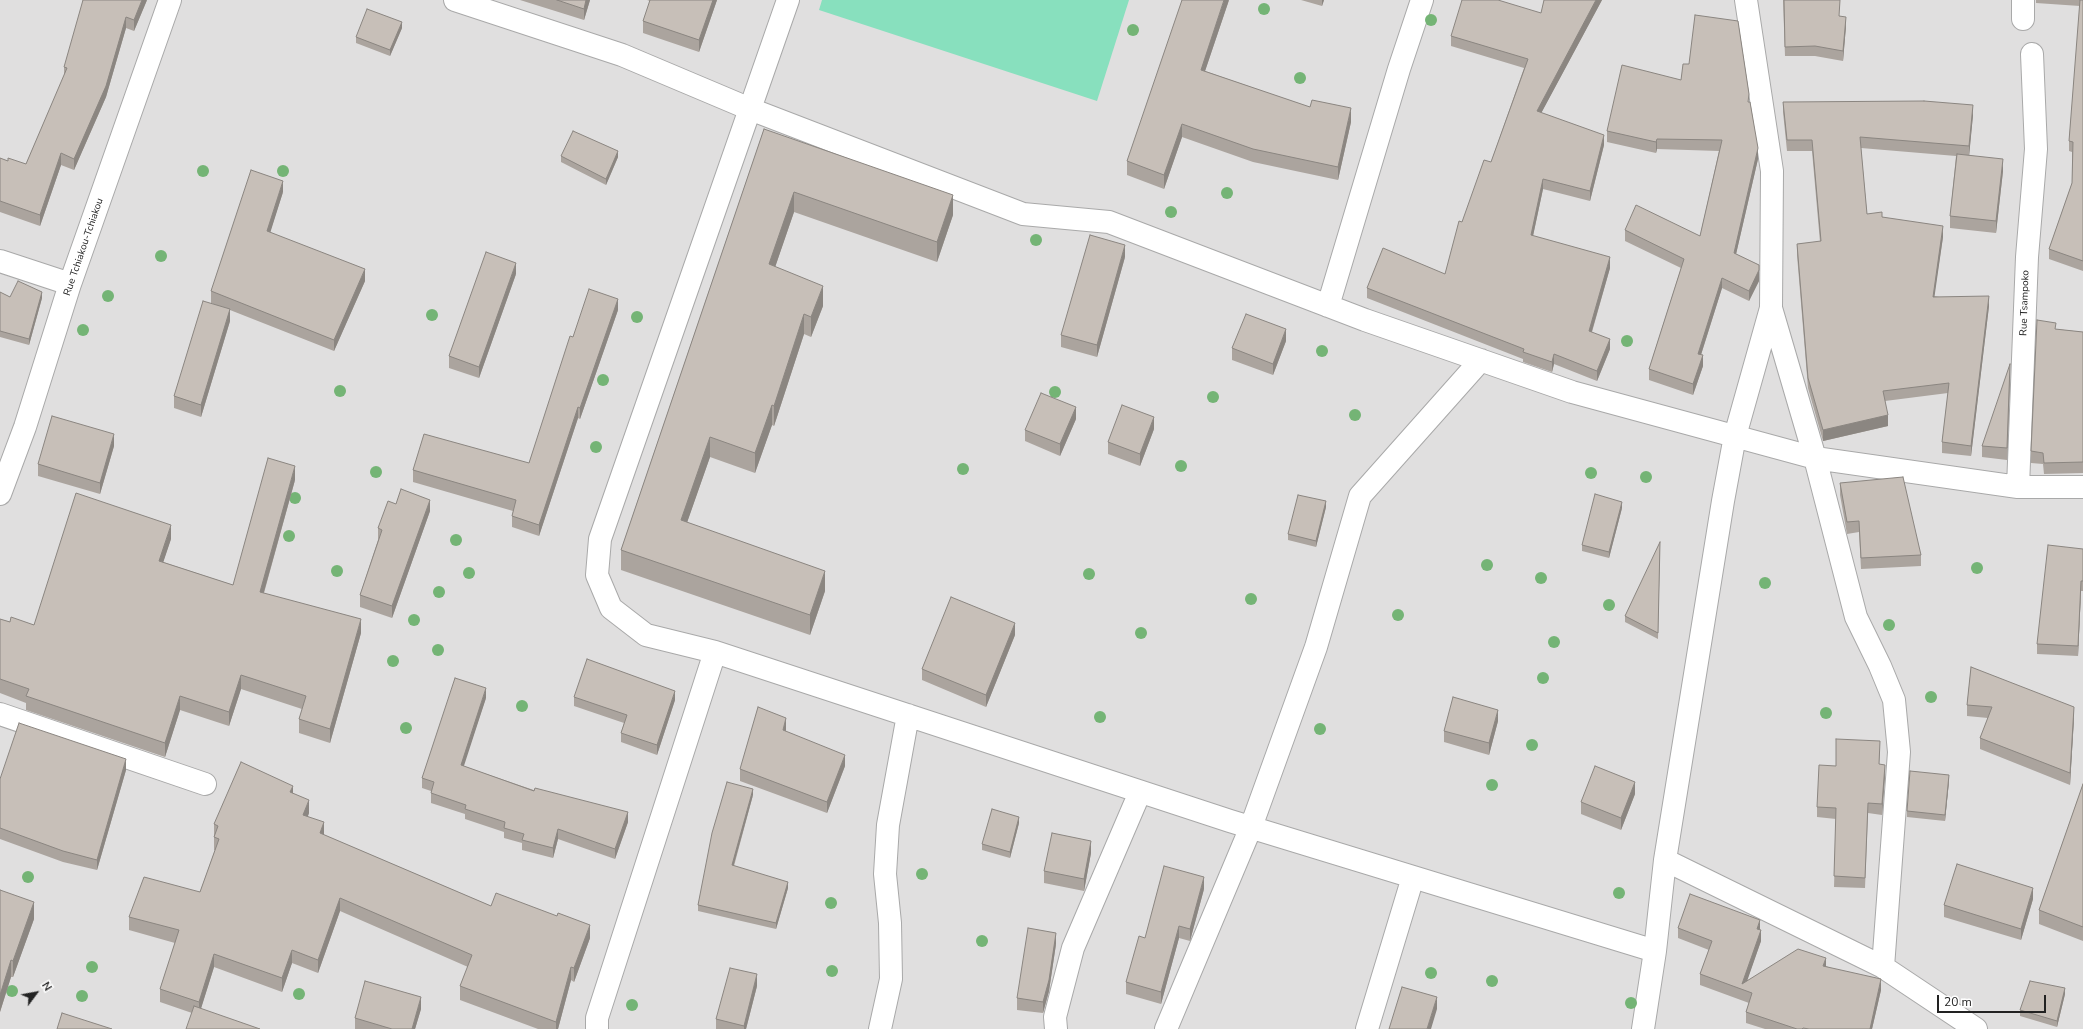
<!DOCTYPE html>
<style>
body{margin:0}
#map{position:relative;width:2083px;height:1029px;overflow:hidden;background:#f2efe9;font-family:"Nunito Sans",sans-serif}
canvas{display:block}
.north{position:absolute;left:16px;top:973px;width:40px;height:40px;-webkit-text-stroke:3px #fff;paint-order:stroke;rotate:58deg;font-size:11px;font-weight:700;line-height:16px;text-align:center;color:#222}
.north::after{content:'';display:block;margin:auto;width:14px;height:18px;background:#222;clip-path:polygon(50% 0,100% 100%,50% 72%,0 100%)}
.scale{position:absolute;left:1937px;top:995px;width:109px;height:18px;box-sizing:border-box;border:2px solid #222;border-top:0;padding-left:5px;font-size:12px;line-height:14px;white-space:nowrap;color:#222;-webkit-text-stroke:3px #fff;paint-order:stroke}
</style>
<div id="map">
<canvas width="2083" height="1029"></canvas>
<div class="north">N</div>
<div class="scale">20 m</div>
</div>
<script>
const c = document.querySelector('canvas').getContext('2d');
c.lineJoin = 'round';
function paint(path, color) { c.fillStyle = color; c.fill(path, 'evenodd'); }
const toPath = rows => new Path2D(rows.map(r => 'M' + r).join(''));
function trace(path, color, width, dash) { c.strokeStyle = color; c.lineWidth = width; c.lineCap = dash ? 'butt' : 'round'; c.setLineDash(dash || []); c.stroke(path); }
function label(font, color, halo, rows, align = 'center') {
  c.font = font + ' "Nunito Sans",sans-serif'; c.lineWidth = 3; c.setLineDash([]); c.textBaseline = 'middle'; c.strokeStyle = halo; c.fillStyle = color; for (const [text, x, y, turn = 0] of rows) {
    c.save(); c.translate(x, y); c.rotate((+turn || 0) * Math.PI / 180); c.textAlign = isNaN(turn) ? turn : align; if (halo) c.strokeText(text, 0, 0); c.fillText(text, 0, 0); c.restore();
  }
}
paint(toPath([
 [0,0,2083,0,2083,1029,0,1029]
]), '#e0dfdf');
paint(toPath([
 [822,0,1129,0,1097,101,819,10]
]), '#88e0be');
const minor = toPath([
 [455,0,622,55,750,109,1023,214,1109,222,1365,320,1572,392,1815,458,2018,487,2083,487],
 [788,0,600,539,597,575,611,608,646,635,715,652,1230,821,1655,951],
 [2023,19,2023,0],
 [0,261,70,284],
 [1328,306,1399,69,1422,0],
 [1771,308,1815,458,1856,617,1880,666,1894,700,1899,752,1883,967],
 [2018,487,2027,257,2036,149,2032,54],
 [0,494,25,427,70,284,170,0],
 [0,714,205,784],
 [1665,860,1883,967,1976,1029],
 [597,1029,597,1018,715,652],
 [880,1029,891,979,890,923,885,874,888,825,908,715],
 [1056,1029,1055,1017,1073,948,1140,792],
 [1166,1029,1251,827,1316,647,1360,496,1481,360],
 [1367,1029,1413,877],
 [1643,1029,1655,951,1665,860,1723,501,1735,436,1771,308,1772,171,1746,0]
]);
trace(minor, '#a9a9a9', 24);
trace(minor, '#fff', 22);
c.fillStyle = '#74b475';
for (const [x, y] of [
 [1264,9],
 [1431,20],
 [1133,30],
 [1300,78],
 [203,171],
 [283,171],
 [1227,193],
 [1171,212],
 [1036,240],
 [161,256],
 [108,296],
 [432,315],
 [637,317],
 [83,330],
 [1627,341],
 [1322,351],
 [603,380],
 [340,391],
 [1055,392],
 [1213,397],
 [1355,415],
 [596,447],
 [1181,466],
 [963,469],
 [376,472],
 [1591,473],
 [1646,477],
 [295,498],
 [289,536],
 [456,540],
 [1487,565],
 [1977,568],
 [337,571],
 [469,573],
 [1089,574],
 [1541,578],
 [1765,583],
 [439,592],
 [1251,599],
 [1609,605],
 [1398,615],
 [414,620],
 [1889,625],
 [1141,633],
 [1554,642],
 [438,650],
 [393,661],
 [1543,678],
 [1931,697],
 [522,706],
 [1826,713],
 [1100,717],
 [406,728],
 [1320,729],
 [1532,745],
 [1492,785],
 [922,874],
 [28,877],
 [1619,893],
 [831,903],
 [982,941],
 [92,967],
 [832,971],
 [1431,973],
 [1492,981],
 [12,991],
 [299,994],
 [82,996],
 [1631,1003],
 [632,1005]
]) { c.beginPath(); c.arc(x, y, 6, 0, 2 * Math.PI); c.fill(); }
paint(toPath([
 [147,0,134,31,126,28,106,97,74,170,61,165,40,226,0,212,0,158,8,161,26,164,64,77,64,67],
 [520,0,590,0,584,20],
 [647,0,717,0,699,52,643,33,643,21,650,1],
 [1229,0,1205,71,1351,122,1338,180,1253,162,1182,137,1164,189,1127,175,1127,161],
 [1301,0,1324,0,1322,6],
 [1544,0,1602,0,1541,113,1604,145,1590,201,1543,189,1533,236,1610,268,1592,332,1610,349,1597,381,1554,364,1552,372,1523,362,1523,359,1367,298,1367,288,1445,274,1462,222,1491,162,1524,68,1451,46,1451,36,1541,13],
 [1783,0,1840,16,1846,26,1843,61,1815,56,1785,56],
 [2036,0,2083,0,2083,271,2049,259,2049,249,2072,183,2072,152,2069,151,2069,141,2080,6,2036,3],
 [402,28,390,56,356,43,356,37],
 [1749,102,1758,159,1736,254,1759,265,1759,281,1749,301,1722,288,1701,355,1703,366,1693,395,1649,380,1649,369,1681,268,1625,241,1625,230,1700,236,1719,151,1657,149,1656,153,1607,142,1607,131],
 [1783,102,1973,115,1969,155,2003,171,1996,233,1950,228,1950,216,1956,156,1861,148,1867,214,1882,217,1943,237,1934,296,1989,306,1971,456,1942,453,1942,442,1948,393,1885,401,1888,426,1823,441,1808,388,1797,255,1797,244,1820,242,1812,151,1787,151,1783,112],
 [764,129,953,215,937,262,794,212,775,267,823,306,811,337,804,334,774,426,772,425,755,473,710,457,687,522,825,591,810,635,621,570,621,550],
 [561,156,618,157,606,185,561,162],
 [283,192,270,232,365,281,334,351,230,310,230,321,201,417,174,408,174,396,218,306,211,303,211,291],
 [1125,257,1097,357,1061,347,1061,335],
 [516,274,479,378,449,368,449,356],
 [0,292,10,297,42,298,29,345,0,337],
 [618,310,580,419,578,418,539,536,512,527,512,516,513,511,413,482,413,470,529,463,573,337],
 [2056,329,2083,332,2083,473,2044,474,2043,464,2031,463,2031,451],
 [1286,341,1273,375,1232,360,1232,348],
 [2010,376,2007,460,1982,457,1982,446],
 [1076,419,1060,456,1025,441,1025,430],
 [1154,429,1140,466,1108,454,1108,442],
 [114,446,100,494,38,476,38,464],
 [295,480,264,593,361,633,330,743,299,733,299,719,302,709,241,689,229,726,180,710,165,757,26,710,26,703,0,693,0,619,10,622,34,625,171,539,163,562,233,585],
 [1840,483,1921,555,1921,566,1861,569,1859,532,1847,534,1840,495],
 [396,504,430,511,392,618,360,607,360,595,378,540,378,528],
 [1326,507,1316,547,1288,540,1288,534],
 [1622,508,1609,558,1582,551,1582,545],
 [1660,548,1658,639,1625,622,1625,616],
 [2083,549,2083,591,2081,591,2078,656,2037,654,2037,644],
 [1015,635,986,707,922,680,922,669],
 [1971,667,2074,718,2070,785,1980,749,1980,738,1988,718,1967,716,1967,705],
 [574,697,675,700,657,755,621,742,621,733,624,723,574,706],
 [486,698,463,766,628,822,615,859,558,839,553,858,522,850,522,843,504,838,504,832,465,819,465,814,431,803,431,791,422,788,422,778],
 [1498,721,1489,755,1444,742,1444,731],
 [786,730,786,732,845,766,827,813,740,781,740,769],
 [1880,751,1879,764,1885,775,1882,815,1868,813,1865,888,1834,887,1836,819,1817,817,1817,807],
 [126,770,97,870,63,862,0,839,0,779],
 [1949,781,1945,821,1907,817,1907,811],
 [2083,784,2083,941,2039,924,2039,910],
 [293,793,309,813,308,816,324,835,491,906,590,938,574,982,571,980,558,1029,538,1029,460,1000,460,986,468,967,340,911,318,973,292,963,282,992,214,967,201,1008,192,1013,160,1002,160,989,175,943,129,930,129,917,200,892,215,850,214,850,214,824],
 [1635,794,1621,830,1581,814,1581,802],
 [753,795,734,866,788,888,776,929,698,911,698,905],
 [1019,823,1010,858,982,850,982,844],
 [1091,853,1084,891,1044,883,1044,871],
 [1204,889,1190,941,1179,938,1161,1004,1126,994,1126,982,1145,938],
 [0,890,34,919,13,977,11,977,0,1012],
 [2033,899,2021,940,1944,917,1944,905],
 [1678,928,1760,930,1761,941,1747,980,1826,966,1881,990,1872,1029,1765,1029,1746,1023,1746,1012,1749,1003,1700,985,1700,974,1709,950,1678,938],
 [1056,944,1049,991,1043,1013,1017,1010,1017,998],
 [757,986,746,1029,716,1029,716,1019],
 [2065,994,2057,1027,2020,1016,2020,1010],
 [421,1009,415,1029,355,1029,355,1018]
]), '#aba49e');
paint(toPath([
 [142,0,147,0,134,31,134,20],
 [586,0,590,0,584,20,584,9],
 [713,0,717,0,699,52,699,40],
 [1224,0,1229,0,1201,83,1201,70],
 [1322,0,1324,0,1322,6],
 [1596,0,1602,0,1537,121,1537,111],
 [126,17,126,28,106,97,74,170,74,159],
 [1846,17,1846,26,1843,61,1843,51],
 [402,22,402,28,390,56,390,50],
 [1973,105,1973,115,1969,157,1969,146],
 [1351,108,1351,122,1338,180,1338,167],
 [1182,124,1182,137,1164,189,1164,175],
 [1604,135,1604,145,1590,201,1590,191],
 [1657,139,1657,149,1656,153,1656,142],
 [1758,148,1758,159,1734,263,1734,253],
 [618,151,618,157,606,185,606,179],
 [61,153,61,165,40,226,40,215],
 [2003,159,2003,171,1996,233,1996,221],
 [1543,179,1543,189,1531,245,1531,235],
 [283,181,283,192,267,243,267,231],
 [794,192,794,212,769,285,769,264],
 [953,195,953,215,937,262,937,242],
 [1943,226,1943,237,1933,307,1933,297],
 [1125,245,1125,257,1097,357,1097,345],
 [1610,257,1610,268,1589,341,1589,331],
 [516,263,516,274,479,378,479,367],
 [365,269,365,281,334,351,334,340],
 [1759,270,1759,281,1749,301,1749,291],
 [1722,278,1722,288,1698,364,1698,354],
 [823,286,823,306,811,337,811,317],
 [42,292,42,298,29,345,29,339],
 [1989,296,1989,306,1971,456,1971,446],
 [618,299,618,310,580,419,580,408],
 [230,309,230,321,201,417,201,405],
 [804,314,804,334,774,426,774,406],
 [1286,329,1286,341,1273,375,1273,364],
 [1610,339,1610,349,1597,381,1597,371],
 [1554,354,1554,364,1552,372,1552,362],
 [1703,355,1703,366,1693,395,1693,384],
 [2010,364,2010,376,2007,460,2007,448],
 [772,405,772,425,755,473,755,453],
 [578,407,578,418,539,536,539,525],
 [1076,407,1076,419,1060,456,1060,444],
 [1888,415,1888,426,1823,441,1823,430],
 [1154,417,1154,429,1140,466,1140,454],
 [114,434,114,446,100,494,100,483],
 [710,437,710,457,681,540,681,520],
 [295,466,295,480,260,606,260,592],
 [430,500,430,511,392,618,392,606],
 [1326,501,1326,507,1316,547,1316,541],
 [1622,502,1622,508,1609,558,1609,552],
 [171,525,171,539,159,575,159,561],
 [825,571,825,591,810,635,810,615],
 [2081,581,2081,591,2078,656,2078,646],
 [361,619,361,633,330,743,330,729],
 [1015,623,1015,635,986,707,986,695],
 [241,675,241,689,229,726,229,712],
 [486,688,486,698,461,775,461,765],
 [675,691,675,700,657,755,657,745],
 [180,696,180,710,165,757,165,743],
 [2074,707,2074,718,2070,785,2070,773],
 [1498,710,1498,721,1489,755,1489,743],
 [786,718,786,730,783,742,783,730],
 [845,755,845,766,827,813,827,802],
 [126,759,126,770,97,870,97,860],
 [1885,765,1885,775,1882,815,1882,804],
 [1949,775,1949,781,1945,821,1945,815],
 [1635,782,1635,794,1621,830,1621,818],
 [293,786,293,800,290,792],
 [753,789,753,795,732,871,732,865],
 [309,800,309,813,303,828,303,815],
 [628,812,628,822,615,859,615,849],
 [1019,817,1019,823,1010,858,1010,852],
 [324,822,324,835,320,833],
 [558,829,558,839,553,858,553,848],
 [1091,841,1091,853,1084,891,1084,879],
 [1204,877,1204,889,1190,941,1190,929],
 [788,882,788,888,776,929,776,923],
 [2033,888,2033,899,2021,940,2021,929],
 [340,898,340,911,318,973,318,960],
 [34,902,34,919,13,977,13,961],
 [1760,920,1760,931,1757,929],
 [590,925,590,938,574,982,574,968],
 [1179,926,1179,938,1161,1004,1161,992],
 [1761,930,1761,941,1744,990,1742,984],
 [1056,933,1056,944,1049,991,1043,1013,1043,1002],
 [292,950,292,963,282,992,282,978],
 [214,954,214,967,199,1015,199,1002],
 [1826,958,1826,969,1823,966],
 [11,960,11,977,0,1012,0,995],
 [571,967,571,980,558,1029,556,1029,556,1022],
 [757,974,757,986,746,1029,744,1029,744,1026],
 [1881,979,1881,990,1872,1029,1870,1029],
 [2065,988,2065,994,2057,1027,2057,1021],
 [421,997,421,1009,415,1029,412,1029],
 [1437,997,1437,1009,1431,1029,1427,1029]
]), '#8b8681');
const building = toPath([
 [83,0,142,0,134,20,126,17,106,86,74,159,61,153,40,215,0,201,0,158,8,161,8,158,26,164,67,68,64,67,83,0],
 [557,0,586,0,584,9,557,0],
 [650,0,713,0,699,40,643,21,650,0],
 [1182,0,1224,0,1201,70,1310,107,1312,100,1351,108,1338,167,1253,149,1182,124,1164,175,1127,161,1182,0],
 [1462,0,1498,0,1541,13,1544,0,1596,0,1537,111,1604,135,1590,191,1543,179,1531,235,1610,257,1589,331,1610,339,1597,371,1554,354,1552,362,1523,352,1524,349,1367,288,1383,248,1445,274,1459,221,1462,222,1484,160,1491,162,1528,59,1451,36,1462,0],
 [1784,0,1840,0,1839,16,1846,17,1843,51,1815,46,1785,47,1784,0],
 [2080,0,2083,0,2083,261,2049,249,2072,183,2073,142,2069,141,2080,0],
 [367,9,402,22,390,50,356,37,367,9],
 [1695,15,1738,21,1749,94,1748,102,1750,102,1758,148,1734,253,1759,265,1759,270,1749,291,1722,278,1698,354,1703,355,1693,384,1649,369,1684,259,1625,230,1636,205,1700,236,1722,140,1657,139,1656,142,1607,131,1622,65,1681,80,1683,64,1689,64,1695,15],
 [1924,101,1973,105,1969,146,1860,137,1867,214,1882,212,1882,217,1943,226,1933,297,1989,296,1971,446,1942,442,1949,383,1883,391,1888,415,1823,430,1808,378,1797,244,1821,241,1812,140,1787,140,1783,102,1924,101],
 [764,129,953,195,937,242,794,192,769,264,823,286,811,317,804,314,774,406,772,405,755,453,710,437,681,520,825,571,810,615,621,550,764,129],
 [573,131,618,151,606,179,561,156,573,131],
 [1957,154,2003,159,1996,221,1950,216,1957,154],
 [251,170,283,181,267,231,365,269,334,340,211,291,251,170],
 [1090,235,1125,245,1097,345,1061,335,1090,235],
 [486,252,516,263,479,367,449,356,486,252],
 [18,281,42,292,29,339,0,331,0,292,10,297,18,281],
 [589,289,618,299,580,408,578,407,539,525,512,516,516,500,413,470,424,434,529,463,570,336,573,337,589,289],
 [203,301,230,309,201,405,174,396,203,301],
 [1246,314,1286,329,1273,364,1232,348,1246,314],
 [2037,320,2056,323,2055,329,2083,332,2083,462,2044,463,2043,453,2031,451,2037,320],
 [2010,364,2007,448,1982,446,2010,364],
 [1041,393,1076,407,1060,444,1025,430,1041,393],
 [1122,405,1154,417,1140,454,1108,442,1122,405],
 [52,416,114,434,100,483,38,464,52,416],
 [268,458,295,466,260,592,361,619,330,729,299,719,306,696,241,675,229,712,180,696,165,743,26,696,29,689,0,679,0,619,10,622,11,617,34,625,76,493,171,525,159,561,233,585,268,458],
 [1903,477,1921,555,1861,558,1859,521,1847,522,1840,483,1903,477],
 [401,489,430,500,392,606,360,595,382,530,378,528,388,501,396,504,401,489],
 [1595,494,1622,502,1609,552,1582,545,1595,494],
 [1298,495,1326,501,1316,541,1288,534,1298,495],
 [1660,542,1658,633,1625,616,1660,542],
 [2048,545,2083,549,2083,581,2081,581,2078,646,2037,644,2048,545],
 [951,597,1015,623,986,695,922,669,951,597],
 [587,659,675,691,657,745,621,733,627,715,574,697,587,659],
 [1971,667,2074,707,2070,773,1980,738,1992,707,1967,705,1971,667],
 [455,678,486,688,461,765,534,791,535,788,628,812,615,849,558,829,553,848,522,840,524,834,504,828,505,822,465,809,466,805,431,793,434,782,422,778,455,678],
 [1453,697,1498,710,1489,743,1444,731,1453,697],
 [758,707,786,718,783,730,845,755,827,802,740,769,758,707],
 [19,723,126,759,97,860,63,851,0,828,0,779,19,723],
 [1836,739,1880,741,1879,764,1885,765,1882,804,1868,803,1865,878,1834,876,1836,808,1817,807,1819,765,1836,766,1836,739],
 [241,762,293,786,290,792,309,800,303,815,324,822,320,833,491,906,496,893,557,916,558,913,590,925,574,968,571,967,556,1022,460,986,472,955,340,898,318,960,292,950,282,978,214,954,199,1002,160,989,179,930,129,917,144,877,200,892,219,839,214,837,218,826,214,824,241,762],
 [1595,766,1635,782,1621,818,1581,802,1595,766],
 [1910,771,1949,775,1945,815,1907,811,1910,771],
 [727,782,753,789,732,865,788,882,776,923,698,905,712,833,727,782],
 [2083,784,2083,927,2039,910,2083,784],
 [992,809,1019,817,1010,852,982,844,992,809],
 [1052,833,1091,841,1084,879,1044,871,1052,833],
 [1957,864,2033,888,2021,929,1944,905,1957,864],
 [1164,866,1204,877,1190,929,1179,926,1161,992,1126,982,1139,936,1145,938,1164,866],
 [0,890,34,902,13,961,11,960,0,995,0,890],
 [1690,894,1760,920,1757,929,1761,930,1742,984,1798,949,1826,958,1823,966,1881,979,1870,1029,1809,1029,1803,1028,1802,1029,1797,1029,1746,1012,1752,993,1700,974,1712,941,1678,928,1690,894],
 [1028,928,1056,933,1049,980,1043,1002,1017,998,1028,928],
 [730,968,757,974,744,1026,716,1019,730,968],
 [365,981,421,997,412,1029,392,1029,355,1018,365,981],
 [2030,981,2065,988,2057,1021,2020,1010,2030,981],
 [1402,987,1437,997,1427,1029,1389,1029,1402,987],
 [194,1006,260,1029,186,1029,194,1006],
 [62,1013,112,1029,57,1029,62,1013]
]);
paint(building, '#c7bfb8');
trace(building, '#8b8681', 1);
label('10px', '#222', '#fff', [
 ["Rue Tchiakou-Tchiakou",84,247,-71],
 ["Rue Tsampoko",2025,303,-88]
]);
</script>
